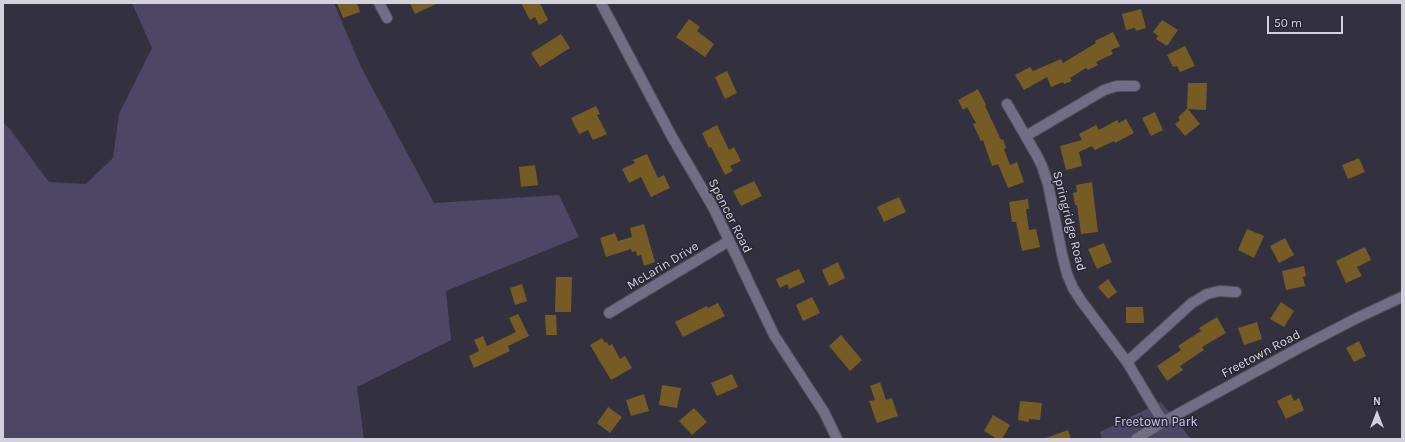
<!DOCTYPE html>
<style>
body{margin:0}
#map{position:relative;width:1405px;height:442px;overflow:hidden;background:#333140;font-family:Karla,sans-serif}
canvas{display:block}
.frame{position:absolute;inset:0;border:4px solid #d3d2dc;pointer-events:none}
.north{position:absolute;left:1357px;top:394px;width:40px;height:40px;-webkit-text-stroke:3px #292736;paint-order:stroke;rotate:0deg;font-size:11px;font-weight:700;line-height:16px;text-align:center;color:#d3d2dc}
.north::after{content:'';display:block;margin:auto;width:14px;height:18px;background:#d3d2dc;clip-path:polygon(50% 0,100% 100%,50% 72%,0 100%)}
.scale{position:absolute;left:1267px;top:16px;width:76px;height:18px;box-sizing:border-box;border:2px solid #d3d2dc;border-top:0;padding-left:5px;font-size:12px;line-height:14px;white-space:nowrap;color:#d3d2dc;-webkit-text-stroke:3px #292736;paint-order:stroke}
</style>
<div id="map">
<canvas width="1405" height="442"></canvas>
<div class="frame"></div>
<div class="north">N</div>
<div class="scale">50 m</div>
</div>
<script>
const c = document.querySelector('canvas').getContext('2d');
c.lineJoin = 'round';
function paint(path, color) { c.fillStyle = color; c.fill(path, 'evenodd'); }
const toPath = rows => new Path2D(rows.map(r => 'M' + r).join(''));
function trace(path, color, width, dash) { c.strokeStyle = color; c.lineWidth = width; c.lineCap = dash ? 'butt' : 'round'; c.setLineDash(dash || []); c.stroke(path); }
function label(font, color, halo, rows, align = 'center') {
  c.font = font + ' Karla,sans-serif'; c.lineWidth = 3; c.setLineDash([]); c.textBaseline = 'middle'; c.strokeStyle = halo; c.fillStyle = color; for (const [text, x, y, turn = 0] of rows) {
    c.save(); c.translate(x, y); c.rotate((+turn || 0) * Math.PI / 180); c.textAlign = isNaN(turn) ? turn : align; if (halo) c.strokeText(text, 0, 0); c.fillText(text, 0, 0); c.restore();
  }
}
paint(toPath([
 [132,3,334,3,361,67,434,203,559,195,579,237,446,291,451,340,357,387,364,439,3,439,3,123,9,128,49,182,86,184,113,158,119,114,152,48],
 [1161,402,1191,439,1102,439,1100,432]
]), '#4d4765');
paint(toPath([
 [337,3,357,3,360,12,343,18],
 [410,3,438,3,415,14],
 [521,3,540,3,548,20,539,25,535,17,530,20],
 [1141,9,1146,28,1136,31,1135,28,1126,30,1122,14],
 [689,19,700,27,697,31,714,44,705,57,676,37],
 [1162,20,1178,30,1167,46,1156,39,1158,36,1153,32],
 [1113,32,1120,46,1111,50,1113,54,1096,62,1098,65,1088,70,1086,68,1070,78,1072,81,1064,84,1063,82,1051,87,1047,77,1024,90,1015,75,1030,67,1033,71,1061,59,1063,63,1096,43,1095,41],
 [561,34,570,48,540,67,531,53],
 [1185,46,1195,66,1180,72,1177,66,1173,67,1167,55],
 [727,71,737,93,725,99,715,77],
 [1188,83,1207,83,1206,110,1188,109,1200,124,1185,136,1175,124,1180,120,1178,117,1187,109],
 [978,89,986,105,985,106,1001,140,1003,139,1006,148,1004,149,1010,165,1017,162,1024,182,1008,188,998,164,992,166,983,140,981,141,973,124,976,123,967,107,963,110,958,100],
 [596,106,600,114,597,115,607,134,593,140,588,130,579,134,571,118],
 [1155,112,1163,130,1151,136,1142,118],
 [1126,119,1134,133,1115,143,1114,141,1095,150,1092,146,1079,152,1082,166,1066,170,1060,146,1082,140,1079,134,1096,125,1099,130,1117,120,1119,123],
 [717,125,729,150,734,147,741,161,730,166,733,171,725,175,711,147,709,148,702,133],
 [647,154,658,178,664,175,670,188,651,197,641,177,629,183,622,169,635,163,633,160],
 [1359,158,1365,172,1348,179,1342,165],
 [535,165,538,185,521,187,519,167],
 [754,181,762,196,741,206,733,191],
 [1092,182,1098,232,1081,234,1077,205,1075,205,1073,193,1077,192,1076,185],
 [899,197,906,212,884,222,877,207],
 [1028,199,1029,209,1026,209,1029,230,1036,229,1040,247,1022,251,1016,222,1012,222,1009,202],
 [644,224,655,262,644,266,641,255,637,256,636,251,632,252,631,249,606,257,600,238,615,233,618,241,632,237,630,228],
 [1247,229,1264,236,1254,258,1238,250],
 [1285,238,1294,255,1279,263,1270,246],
 [1104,243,1112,262,1097,269,1088,249],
 [1365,247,1371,260,1357,267,1362,276,1346,283,1336,261],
 [838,262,845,278,829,286,822,270],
 [1304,266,1306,276,1303,277,1305,286,1286,290,1282,271],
 [799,269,805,282,789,289,787,284,780,288,776,279],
 [556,277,572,277,571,312,555,312],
 [1108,279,1117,292,1108,299,1098,287],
 [522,284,527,301,515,305,510,288],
 [812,297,820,313,803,321,796,305],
 [1281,302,1294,311,1284,327,1270,319],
 [718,303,725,316,683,337,675,322,707,306,708,308],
 [1126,307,1143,307,1144,323,1126,323],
 [518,314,529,336,508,346,510,351,474,368,469,356,479,351,474,340,483,336,487,346,516,332,509,318],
 [545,315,556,315,557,335,546,335],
 [1217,317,1226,333,1202,347,1204,350,1180,366,1183,370,1167,381,1157,366,1181,350,1178,346,1201,331,1199,328],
 [1257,322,1262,339,1244,345,1238,328],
 [841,335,862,360,850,371,829,346],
 [602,338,605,343,607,342,609,346,612,344,620,359,625,356,632,368,611,380,590,345],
 [1359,341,1366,356,1354,362,1346,348],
 [732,374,738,387,717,396,711,383],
 [880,382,886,400,892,398,898,416,877,423,869,401,875,400,870,386],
 [662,385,681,388,677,408,659,405],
 [644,394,649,411,631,416,626,400],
 [1291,394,1294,401,1299,398,1304,410,1286,419,1277,401],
 [1020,401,1042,403,1040,420,1029,419,1029,422,1018,420],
 [608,407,622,417,610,433,597,423],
 [694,408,707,422,692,435,679,421],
 [993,415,1010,425,1002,439,997,439,984,431],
 [1068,430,1071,439,1046,439,1046,438]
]), '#775b25');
const minor = toPath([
 [379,3,387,18],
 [601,3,672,137,714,209,774,335,824,412,837,439],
 [1007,104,1036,154,1042,166,1048,184,1062,254,1067,274,1073,288,1082,302,1127,362,1163,422],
 [1026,136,1104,90,1117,86,1135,86],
 [609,313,729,241],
 [1127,362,1192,303,1207,294,1219,291,1236,292],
 [1136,439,1163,422,1299,348,1357,318,1402,297]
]);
trace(minor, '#504e5c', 12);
trace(minor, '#716d84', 10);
label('13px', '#d3d2dc', '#292736', [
 ["Spencer Road",730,216,63],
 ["Springridge Road",1069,221,76],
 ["McLarin Drive",663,266,-31],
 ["Freetown Road",1261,354,-28]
]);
label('13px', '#cfc7f7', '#292736', [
 ["Freetown Park",1156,422]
]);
</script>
